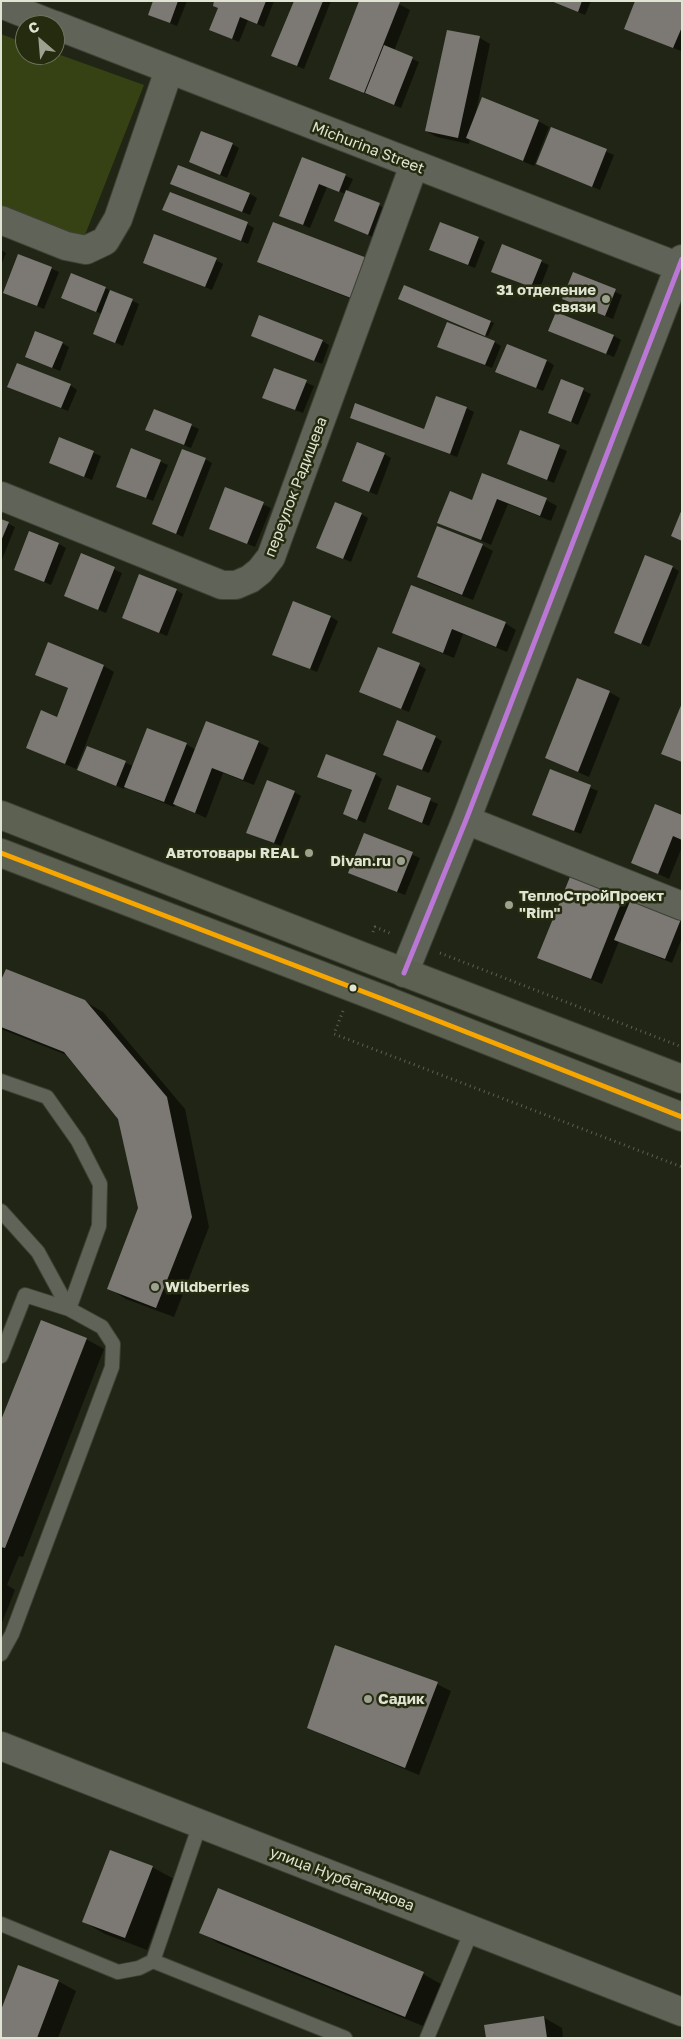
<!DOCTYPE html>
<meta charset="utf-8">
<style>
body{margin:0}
#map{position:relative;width:683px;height:2039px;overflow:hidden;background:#202515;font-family:"Golos Text",sans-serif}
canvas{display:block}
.frame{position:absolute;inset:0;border:2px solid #dfe4d3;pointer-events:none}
.north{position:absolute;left:15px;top:15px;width:50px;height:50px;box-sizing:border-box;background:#242b0f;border:1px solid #6f755d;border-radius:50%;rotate:333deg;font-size:14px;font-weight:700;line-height:20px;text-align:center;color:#dfe4d3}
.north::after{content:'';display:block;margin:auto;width:18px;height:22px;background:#9ca190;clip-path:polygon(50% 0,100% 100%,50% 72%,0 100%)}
</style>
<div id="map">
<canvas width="683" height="2039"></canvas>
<div class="frame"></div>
<div class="north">С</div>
</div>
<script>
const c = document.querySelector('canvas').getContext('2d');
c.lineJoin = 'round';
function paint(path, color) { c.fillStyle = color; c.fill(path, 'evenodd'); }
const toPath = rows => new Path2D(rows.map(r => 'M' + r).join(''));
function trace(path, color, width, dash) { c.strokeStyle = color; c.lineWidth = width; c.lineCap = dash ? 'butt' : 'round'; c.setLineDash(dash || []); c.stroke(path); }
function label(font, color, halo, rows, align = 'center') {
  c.font = font + ' "Golos Text",sans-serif'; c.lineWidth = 5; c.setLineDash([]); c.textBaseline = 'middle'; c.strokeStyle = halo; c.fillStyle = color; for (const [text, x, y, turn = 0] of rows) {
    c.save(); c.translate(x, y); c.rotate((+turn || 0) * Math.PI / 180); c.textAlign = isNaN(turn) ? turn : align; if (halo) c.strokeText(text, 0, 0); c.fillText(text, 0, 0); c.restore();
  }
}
paint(toPath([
 [1,34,25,43,25,55,55,55,55,53,144,85,83,240,1,206]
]), '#364213');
paint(toPath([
 [154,1,187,1,177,26,149,14],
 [216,1,274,1,264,27,248,20,239,42,210,29,219,8],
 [295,1,331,1,304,69,273,56],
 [361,1,393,1,410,10,394,51,419,62,401,108,341,84,330,78],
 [551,1,591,1,585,15],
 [682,3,681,51,633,32],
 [480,38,490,44,476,112,538,121,549,127,534,166,470,139,469,144,437,137,426,131],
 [552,129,614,155,600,190,538,164],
 [232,144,239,148,227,178,191,162],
 [303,158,353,179,347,192,387,209,375,238,335,221,346,194,327,187,310,228,288,219],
 [179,187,250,194,257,198,250,215],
 [164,210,247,224,254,228,248,244],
 [274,223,362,303,269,267,259,261],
 [478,238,485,242,475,268,438,253],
 [503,246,549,265,539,290,500,275],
 [1,250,6,253,1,265],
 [19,255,59,272,44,309,12,296],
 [216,260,223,264,212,290,145,263],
 [573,274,622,295,613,319,571,302],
 [405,286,494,323,488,336,402,301],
 [105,288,139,304,123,346,94,333,102,314,62,298],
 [550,331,614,336,621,340,614,357],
 [252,336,322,341,329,345,322,364],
 [494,342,501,346,492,368,446,350],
 [62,343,69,347,60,371,26,357],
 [547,361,554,365,543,391,497,372],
 [275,369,314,386,303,413,271,401],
 [562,381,591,394,578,425,550,412],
 [70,385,77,390,68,411,9,387],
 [466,408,474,412,457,457,422,444,425,430],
 [154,410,199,429,191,448,154,433],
 [521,432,567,451,554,483,508,464],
 [60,439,101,456,92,480,50,463],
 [132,450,168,465,153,501,125,490],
 [384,454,391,458,377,495,343,481],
 [205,459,212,463,183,537,153,523],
 [483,475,546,500,557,506,551,521,508,504,491,545,439,522,473,501],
 [226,489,271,508,255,547,211,529],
 [361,514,368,518,351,562,318,548],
 [1,520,15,527,1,562],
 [59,544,66,548,51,585,16,570],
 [482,545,493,551,473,600,429,583,418,576],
 [81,555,122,573,106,613,72,599],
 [672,567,679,571,649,647,616,633],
 [176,590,183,594,167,636,130,621],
 [331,617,338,621,317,672,273,654],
 [505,623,516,630,507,652,463,634,454,658,405,638,394,632],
 [48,644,104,666,114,672,76,769,28,747,57,718,69,689,36,674],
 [419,665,426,669,409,712,361,692],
 [609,692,620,698,589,777,546,758],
 [435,737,442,741,429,773,384,755],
 [258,742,269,748,254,785,223,773,206,818,176,804,174,807,136,792,125,786,124,789,79,770,88,747,133,766,186,744,196,750],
 [550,771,598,791,581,834,541,818],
 [375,774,382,779,365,823,344,814,353,791,325,780],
 [398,787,438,804,429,826,389,809],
 [294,792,301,796,281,846,255,836],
 [682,816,682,847,669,879,633,862],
 [365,835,420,858,405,895,350,873],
 [572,874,682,921,682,938,672,963,619,941,602,984,550,963,539,957],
 [1,984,84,1001,103,1012,185,1109,209,1227,174,1317,126,1299,108,1288,139,1208,120,1119,69,1056,1,1029],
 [86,1339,104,1349,23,1557,19,1556,7,1585,15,1590,1,1625,1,1423],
 [437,1684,451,1691,419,1775,323,1735,309,1727],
 [152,1867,174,1879,147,1950,105,1934,84,1922],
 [201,1932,423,1974,441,1984,423,2026,218,1943],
 [58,1981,76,1991,58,2038,1,2038],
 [543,2017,562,2028,563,2038,487,2038]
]), '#0007');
paint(toPath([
 [153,1,178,1,170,23,148,15],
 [214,1,266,1,257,24,240,17,232,39,209,30,218,8,213,6],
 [294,1,323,1,297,66,271,56],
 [359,1,400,2,364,93,329,79],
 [551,1,582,1,578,12],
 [635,1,682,1,682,27,673,48,624,29],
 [447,30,480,36,458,138,425,131],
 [384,45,413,57,394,105,365,93],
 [482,97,539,120,523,161,466,138],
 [551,127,607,149,592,187,536,164],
 [201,131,233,143,220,175,189,162],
 [302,157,346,174,339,192,319,184,303,225,279,216],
 [178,165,250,193,242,212,170,184],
 [346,190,380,203,368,235,334,221],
 [170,192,248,222,241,241,162,210],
 [273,222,367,258,351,298,257,262],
 [440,222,479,237,468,265,429,250],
 [154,234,217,258,205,287,143,263],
 [502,244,542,260,531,287,491,272],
 [18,254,52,267,37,306,3,293],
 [573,272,616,289,605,316,562,299],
 [71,273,106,287,96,312,61,298],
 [404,285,491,321,485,336,398,299],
 [110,290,133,299,115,343,93,334],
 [556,312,614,335,606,354,548,331],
 [259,315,323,340,314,361,251,336],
 [447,322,495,341,485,365,437,347],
 [35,331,63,342,52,368,25,357],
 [507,344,547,360,536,388,495,372],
 [17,363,71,384,61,408,7,387],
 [274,368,307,380,295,410,262,398],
 [561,379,584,388,571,422,548,413],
 [436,396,467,407,450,454,350,418,355,403,424,429],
 [154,409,192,424,184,445,145,430],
 [520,430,560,445,547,480,507,464],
 [59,437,94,451,84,477,49,463],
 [357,442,385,453,369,492,342,481],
 [131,448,161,460,146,498,116,487],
 [182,449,206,458,176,534,152,524],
 [482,473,547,498,540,516,497,499,481,540,437,523,450,491,472,500],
 [225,487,264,502,247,544,209,529],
 [335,502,362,513,343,559,316,548],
 [682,509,682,541,671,536],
 [1,519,9,522,1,541],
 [437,526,483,544,462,595,417,577],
 [29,531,59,543,44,582,14,570],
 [81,553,115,567,98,610,64,596],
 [645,555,673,566,641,644,614,633],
 [139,574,177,589,159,633,122,618],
 [411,585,506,622,496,647,452,629,443,653,392,633],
 [293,601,331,616,310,669,272,655],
 [48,642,104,665,65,764,26,748,41,710,57,717,68,688,35,675],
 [378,647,420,663,401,709,359,692],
 [577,678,610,691,578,772,545,758],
 [682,703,682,762,661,754],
 [397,720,436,736,422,770,383,755],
 [206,721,259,741,243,780,212,768,195,813,173,804],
 [147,728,187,743,164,802,124,787],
 [87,746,126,761,116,786,77,770],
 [326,754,376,773,357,820,343,814,352,790,317,777],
 [550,769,591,785,574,831,532,815],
 [267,780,295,791,274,843,246,833],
 [397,785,431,798,422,823,388,809],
 [655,804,682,815,682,840,673,836,658,874,631,863],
 [364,833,413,852,397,892,348,873],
 [572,872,625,893,591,979,537,958],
 [631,899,681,919,665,959,614,940],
 [6,969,85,1000,167,1097,192,1217,156,1308,107,1289,138,1208,118,1119,64,1052,1,1027,1,980],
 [41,1320,87,1338,5,1548,1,1547,1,1420],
 [335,1645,438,1682,405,1768,307,1728],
 [110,1850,153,1866,125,1938,82,1922],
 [218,1888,424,1972,405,2017,199,1933],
 [18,1965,59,1980,37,2038,1,2038,1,2010],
 [544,2016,547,2038,486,2038,484,2025]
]), '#7c7874');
const lane = toPath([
 [1,1081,47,1097,78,1141,100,1184,99,1226,69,1309],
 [1,1211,38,1252,69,1309],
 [1,1356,25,1295,69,1309,102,1327,113,1344,112,1367,12,1634,1,1654],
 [1,1924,118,1972,139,1968,153,1961,345,2038],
 [153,1961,200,1824],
 [427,2038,472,1930]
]);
const street = toPath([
 [1,220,66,246,86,250,105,241,118,219,169,70],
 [1,496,222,585,236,585,250,579,260,571,271,557,414,165],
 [466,820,682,906],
 [404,973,466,820,682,259],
 [1,1746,682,2012]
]);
const secondary = toPath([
 [1,4,54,25],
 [55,25,682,268]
]);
const primary = toPath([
 [1,815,364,957,682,1079],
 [1,853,385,1000,682,1117]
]);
trace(lane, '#3d4135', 16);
trace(street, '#3d4135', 30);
trace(secondary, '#3d4135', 30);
trace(primary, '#3d4135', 30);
trace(toPath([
 [373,932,375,927,392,934],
 [440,953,682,1047],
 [343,1011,334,1034,682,1167]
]), '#5d6056', 3, [1, 4]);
trace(lane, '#606357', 14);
trace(street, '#606357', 28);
trace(secondary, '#606357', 28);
trace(primary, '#5d6151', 28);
trace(toPath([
 [1,853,385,1000,682,1117]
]), '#f7a600', 5);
trace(toPath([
 [404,973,466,820,682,259]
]), '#ba77d6', 5);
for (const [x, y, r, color] of [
 [606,299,5,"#9ca190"],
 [309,853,5,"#9ca190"],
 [401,861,5,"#9ca190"],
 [509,905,5,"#9ca190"],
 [353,988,4.5,"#dfe4d3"],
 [155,1287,5,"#9ca190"],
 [368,1699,5,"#9ca190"]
]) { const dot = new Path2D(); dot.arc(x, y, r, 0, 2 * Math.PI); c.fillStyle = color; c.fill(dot); trace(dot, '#242b0f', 2); }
label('15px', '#dfe4d3', '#242b0f', [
 ["Michurina Street",368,148,21],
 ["переулок Радищева",296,487,-69],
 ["улица Нурбагандова",342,1879,21]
]);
label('bold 15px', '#dfe4d3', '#242b0f', [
 ["31 отделение",596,290],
 ["связи",596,307],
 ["Автотовары REAL",299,853],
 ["Divan.ru",391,861],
 ["ТеплоСтройПроект",519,896,"left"],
 ["\"Rim\"",519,913,"left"],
 ["Wildberries",165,1287,"left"],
 ["Садик",378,1699,"left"]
], 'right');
</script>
